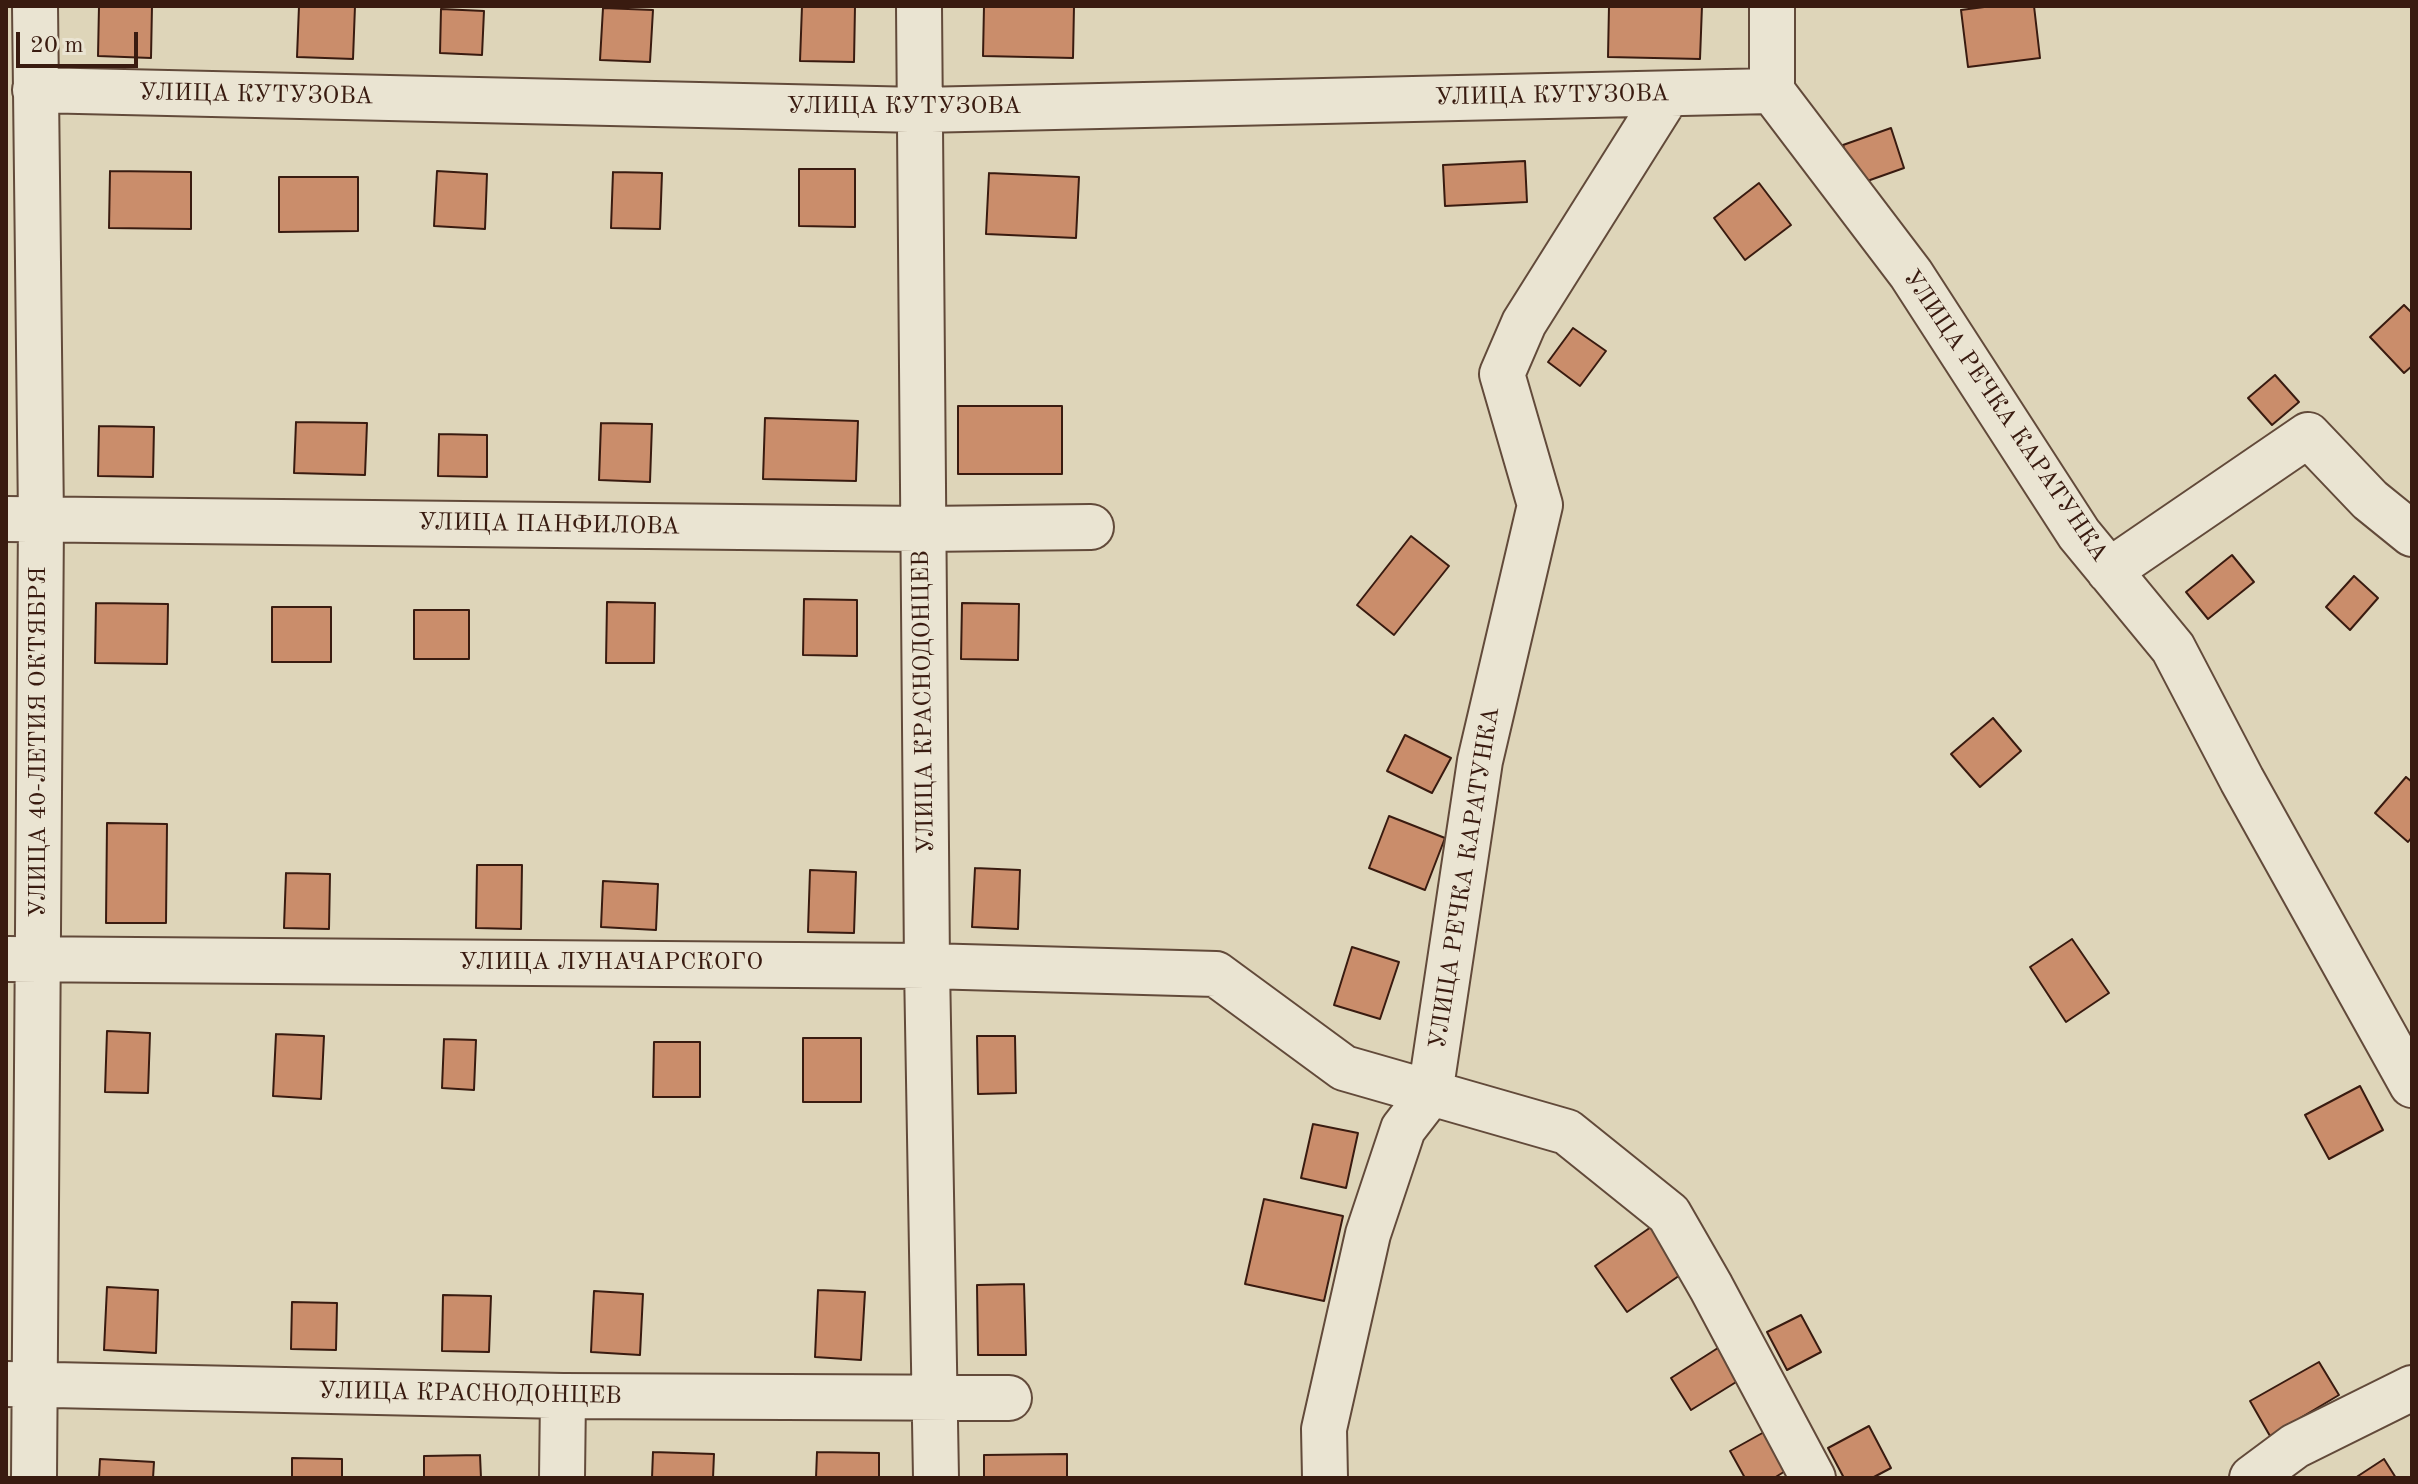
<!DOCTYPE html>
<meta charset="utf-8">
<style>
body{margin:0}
#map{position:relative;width:2418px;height:1484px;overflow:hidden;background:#ded5b9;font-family:"Old Standard TT",serif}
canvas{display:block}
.frame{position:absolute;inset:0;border:8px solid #391b10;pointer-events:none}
.scale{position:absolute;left:16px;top:32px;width:122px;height:36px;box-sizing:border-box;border:4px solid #391b10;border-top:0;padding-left:10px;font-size:24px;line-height:28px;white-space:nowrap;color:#391b10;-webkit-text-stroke:6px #eae4d2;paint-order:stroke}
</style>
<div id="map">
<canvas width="2418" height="1484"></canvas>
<div class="frame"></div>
<div class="scale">20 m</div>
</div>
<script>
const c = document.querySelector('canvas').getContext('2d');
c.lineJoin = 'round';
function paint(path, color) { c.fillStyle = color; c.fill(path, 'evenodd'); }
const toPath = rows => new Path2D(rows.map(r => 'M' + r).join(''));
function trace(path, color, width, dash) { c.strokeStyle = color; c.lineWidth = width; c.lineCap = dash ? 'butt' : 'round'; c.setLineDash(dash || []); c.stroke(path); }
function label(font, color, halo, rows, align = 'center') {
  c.font = font + ' "Old Standard TT",serif'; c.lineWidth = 6; c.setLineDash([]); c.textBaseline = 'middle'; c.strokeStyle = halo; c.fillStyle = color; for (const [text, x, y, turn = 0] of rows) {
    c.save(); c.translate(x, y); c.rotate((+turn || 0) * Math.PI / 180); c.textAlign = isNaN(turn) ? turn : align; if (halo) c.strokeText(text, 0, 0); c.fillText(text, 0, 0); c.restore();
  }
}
const building = toPath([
 [99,6,152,6,151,58,98,56,99,6],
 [299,6,355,6,353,59,297,57,299,6],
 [802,6,855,6,854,62,800,61,802,6],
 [984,6,1074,6,1073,58,983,56,984,6],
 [1609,6,1702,6,1700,59,1608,57,1609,6],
 [1992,6,2034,6,2040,58,1968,67,1961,10,1992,6],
 [603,8,653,10,650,62,600,60,603,8],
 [441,9,484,11,482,55,440,53,441,9],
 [1891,128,1904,168,1856,185,1843,145,1891,128],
 [1525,161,1527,202,1445,206,1443,165,1525,161],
 [799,169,855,169,855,227,799,226,799,169],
 [110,171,191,172,191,229,109,228,110,171],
 [437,171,487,174,485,229,434,226,437,171],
 [613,172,662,173,660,229,611,228,613,172],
 [989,173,1079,177,1076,238,986,234,989,173],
 [279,177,358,177,358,231,279,232,279,177],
 [1759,183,1791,225,1745,260,1714,218,1759,183],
 [2404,305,2412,313,2412,366,2404,373,2370,337,2404,305],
 [1573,328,1606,351,1580,386,1548,362,1573,328],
 [2275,375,2299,402,2272,425,2248,398,2275,375],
 [958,406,1062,406,1062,474,958,474,958,406],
 [765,418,858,421,856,481,763,479,765,418],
 [296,422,367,423,365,475,294,473,296,422],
 [601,423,652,424,650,482,599,480,601,423],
 [99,426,154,427,153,477,98,476,99,426],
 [439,434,487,435,487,477,438,476,439,434],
 [1411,536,1449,566,1394,635,1357,605,1411,536],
 [2232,555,2254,582,2208,619,2186,592,2232,555],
 [2354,576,2378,598,2350,630,2326,607,2354,576],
 [804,599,857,600,857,656,803,655,804,599],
 [607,602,655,603,654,663,606,663,607,602],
 [96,603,168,604,167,664,95,663,96,603],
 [962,603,1019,604,1018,660,961,659,962,603],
 [272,607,331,607,331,662,272,662,272,607],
 [414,610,469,610,469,659,414,659,414,610],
 [1993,718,2021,751,1980,787,1951,754,1993,718],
 [1405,735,1451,758,1432,793,1387,771,1405,735],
 [2406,777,2412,782,2412,837,2408,842,2375,813,2406,777],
 [1389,816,1445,838,1425,890,1369,868,1389,816],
 [107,823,167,824,166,923,106,923,107,823],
 [477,865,522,865,521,929,476,928,477,865],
 [975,868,1020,870,1018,929,972,927,975,868],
 [810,870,856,872,854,933,808,932,810,870],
 [286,873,330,874,329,929,284,928,286,873],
 [603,881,658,884,656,930,601,927,603,881],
 [2072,939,2109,993,2066,1022,2030,967,2072,939],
 [1352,947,1399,962,1380,1019,1334,1005,1352,947],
 [107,1031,150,1033,148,1093,105,1092,107,1031],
 [276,1034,324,1036,321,1099,273,1096,276,1034],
 [977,1036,1015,1036,1016,1093,978,1094,977,1036],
 [803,1038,861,1038,861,1102,803,1102,803,1038],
 [444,1039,476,1040,474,1090,442,1088,444,1039],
 [654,1042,700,1042,700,1097,653,1097,654,1042],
 [2360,1086,2383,1130,2329,1159,2305,1115,2360,1086],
 [1313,1124,1358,1133,1346,1188,1301,1178,1313,1124],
 [1264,1199,1343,1216,1324,1301,1245,1284,1264,1199],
 [1651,1227,1683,1273,1627,1312,1595,1266,1651,1227],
 [1024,1284,1026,1355,978,1355,977,1285,1024,1284],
 [107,1287,158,1290,156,1353,104,1350,107,1287],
 [818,1290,865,1292,861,1360,815,1357,818,1290],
 [594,1291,643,1294,640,1355,591,1352,594,1291],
 [443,1295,491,1296,489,1352,442,1351,443,1295],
 [292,1302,337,1303,336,1350,291,1349,292,1302],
 [1801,1315,1821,1352,1787,1370,1767,1332,1801,1315],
 [1721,1346,1741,1379,1691,1410,1671,1378,1721,1346],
 [2319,1362,2339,1395,2270,1436,2250,1401,2319,1362],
 [1869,1426,1891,1468,1872,1478,1844,1478,1828,1448,1869,1426],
 [1766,1431,1787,1470,1774,1478,1745,1478,1730,1451,1766,1431],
 [653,1452,714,1454,713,1478,652,1478,653,1452],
 [817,1452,879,1453,879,1478,816,1478,817,1452],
 [1067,1454,1067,1478,984,1478,984,1455,1067,1454],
 [480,1455,481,1478,424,1478,424,1456,480,1455],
 [292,1458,342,1459,342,1478,292,1478,292,1458],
 [100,1459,154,1462,153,1478,99,1478,100,1459],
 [2384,1459,2396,1478,2355,1478,2384,1459]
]);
paint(building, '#ca8d6b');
trace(building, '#391b10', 2);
const minor = toPath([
 [919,6,927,966,936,1478],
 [1772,6,1772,91],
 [35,90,920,110,1772,91],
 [1772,91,1911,274,2079,534,2173,648,2242,780,2412,1085],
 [6,519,923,529,1091,527],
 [2109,571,2308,435,2370,500,2412,534],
 [6,959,927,966,1216,974,1344,1068,1567,1132,1669,1214,1711,1287,1813,1478],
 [6,1384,563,1396,1009,1398],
 [34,1478,41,519,35,6],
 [562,1478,563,1396],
 [1325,1478,1324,1429,1368,1234,1403,1129,1430,1094,1480,761,1540,505,1502,374,1524,323,1668,94],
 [2252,1478,2295,1446,2412,1388]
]);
trace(minor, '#624a3a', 48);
trace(minor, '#eae4d2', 44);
label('24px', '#391b10', '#eae4d2', [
 ["УЛИЦА КУТУЗОВА",256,95,1],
 ["УЛИЦА КУТУЗОВА",1552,96,-1],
 ["УЛИЦА КУТУЗОВА",904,107],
 ["УЛИЦА РЕЧКА КАРАТУНКА",2005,416,56],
 ["УЛИЦА ПАНФИЛОВА",549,525,1],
 ["УЛИЦА КРАСНОДОНЦЕВ",924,702,-91],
 ["УЛИЦА 40-ЛЕТИЯ ОКТЯБРЯ",39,742,-90],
 ["УЛИЦА РЕЧКА КАРАТУНКА",1465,878,-81],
 ["УЛИЦА ЛУНАЧАРСКОГО",611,963],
 ["УЛИЦА КРАСНОДОНЦЕВ",470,1394,1]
]);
</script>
